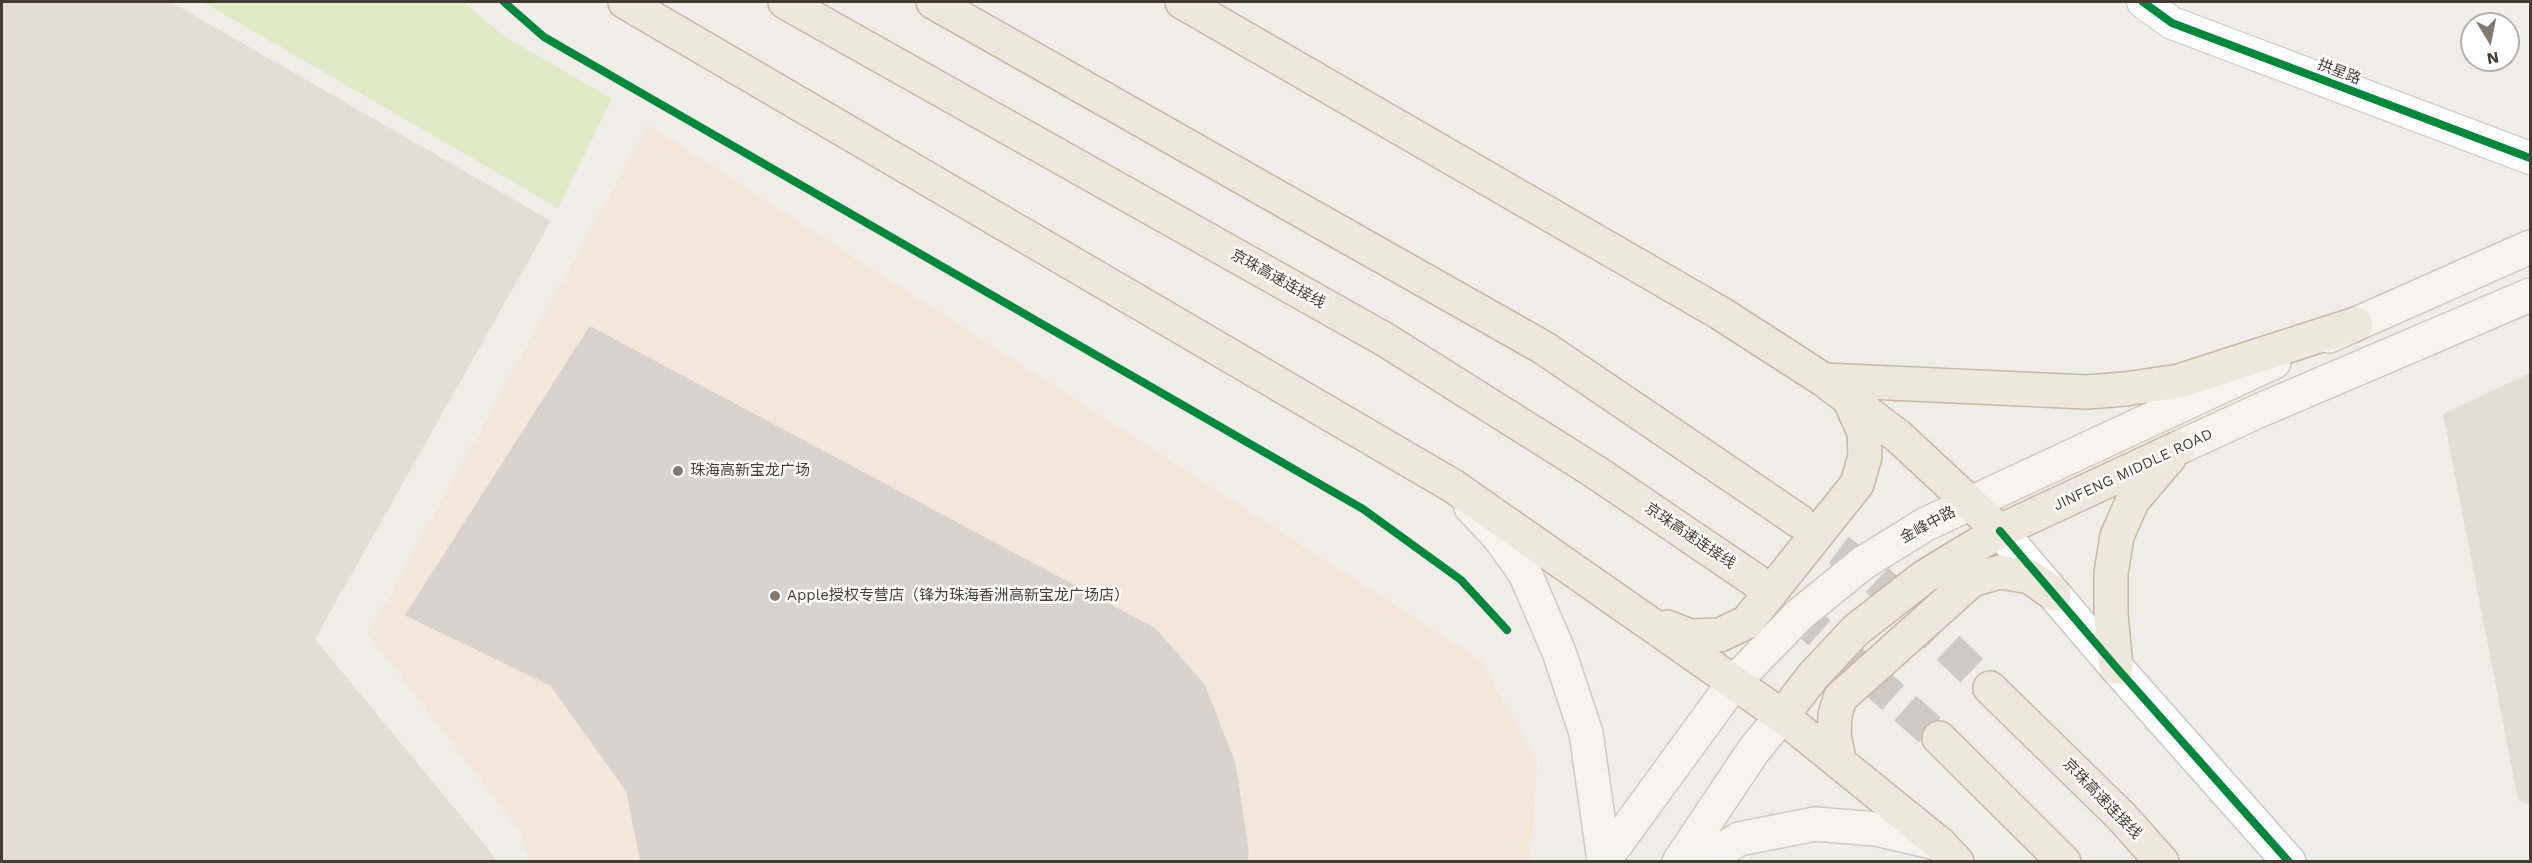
<!DOCTYPE html>
<meta charset="utf-8">
<style>
body{margin:0}
#map{position:relative;width:2532px;height:863px;overflow:hidden;background:#f0ece8;font-family:"Work Sans",sans-serif}
canvas{display:block}
.frame{position:absolute;inset:0;border:3px solid #453d34;pointer-events:none}
.north{position:absolute;left:2460px;top:12px;width:60px;height:60px;box-sizing:border-box;background:#fff;border:2px solid #b5b1ae;border-radius:50%;rotate:170deg;font-size:16px;font-weight:700;line-height:24px;text-align:center;color:#453d34}
.north::after{content:'';display:block;margin:auto;width:21px;height:27px;background:#817a73;clip-path:polygon(50% 0,100% 100%,50% 72%,0 100%)}
</style>
<div id="map">
<canvas width="2532" height="863"></canvas>
<div class="frame"></div>
<div class="north">N</div>
</div>
<script>
const c = document.querySelector('canvas').getContext('2d');
c.lineJoin = 'round';
function paint(path, color) { c.fillStyle = color; c.fill(path, 'evenodd'); }
const toPath = rows => new Path2D(rows.map(r => 'M' + r).join(''));
function trace(path, color, width, dash) { c.strokeStyle = color; c.lineWidth = width; c.lineCap = dash ? 'butt' : 'round'; c.setLineDash(dash || []); c.stroke(path); }
function label(font, color, halo, rows, align = 'center') {
  c.font = font + ' "Work Sans","Noto Sans SC",sans-serif'; c.lineWidth = 5; c.setLineDash([]); c.textBaseline = 'middle'; c.strokeStyle = halo; c.fillStyle = color; for (const [text, x, y, turn = 0] of rows) {
    c.save(); c.translate(x, y); c.rotate((+turn || 0) * Math.PI / 180); c.textAlign = isNaN(turn) ? turn : align; if (halo) c.strokeText(text, 0, 0); c.fillText(text, 0, 0); c.restore();
  }
}
paint(toPath([
 [2,2,171,2,551,221,315,639,498,861,2,861],
 [2530,373,2530,805,2518,800,2443,414]
]), '#e4ddd5');
paint(toPath([
 [648,125,1482,661,1537,762,1530,861,530,861,520,831,368,634]
]), '#f3e6da');
paint(toPath([
 [203,2,464,2,502,35,612,99,558,208]
]), '#e0eac7');
const building = toPath([
 [590,327,1155,629,1204,685,1235,764,1248,851,1247,862,641,862,627,791,551,685,406,615,590,327]
]);
paint(building, '#d8d3cf');
trace(building, '#d8d3ce', 1.5);
trace(toPath([
 [1799,521,1870,573,1990,688],
 [1756,581,1814,628,1939,738]
]), '#cec9c4', 33, [33, 16]);
const minor = toPath([
 [2143,2,2172,23,2530,158]
]);
const tertiary = toPath([
 [2000,531,2116,667,2289,862]
]);
const secondary = toPath([
 [2329,336,2530,247],
 [2178,448,2256,412,2530,295],
 [1471,507,1499,537,1525,573,1559,652,1586,733,1604,860],
 [1603,862,1735,681,1799,615,1863,563,1926,524,2274,362],
 [1679,862,1754,750,1782,716],
 [1702,862,1739,839,1815,824,1876,829,1940,844]
]);
const trunk = toPath([
 [625,2,1453,486,1782,716,1940,844,1957,862],
 [785,2,1384,339,1594,471,1756,581],
 [933,2,1544,348,1799,521],
 [1182,2,1720,313,1824,380,1898,436,2000,531],
 [1824,380,2087,392,2125,389,2179,381,2356,324],
 [1667,627,1690,636,1720,635,1747,622,1857,484,1865,456,1864,432,1848,397],
 [2116,667,2111,615,2111,573,2117,536,2133,500,2169,458],
 [1990,688,2121,816,2162,862],
 [1782,716,1813,676,1856,630,1924,577,2000,531,2178,448],
 [1939,738,2064,862],
 [1840,763,1834,736,1835,715,1840,698,1972,580,2000,572,2030,577,2054,594]
]);
trace(minor, '#ccc8c4', 34);
trace(tertiary, '#ccc8c4', 36);
trace(secondary, '#d0c9bf', 36);
trace(trunk, '#c8b7a3', 36);
trace(minor, '#fdfcfc', 32);
trace(tertiary, '#fdfcfc', 33);
trace(secondary, '#f6f3ee', 33);
trace(trunk, '#eee7dd', 33);
trace(toPath([
 [504,2,544,37,1363,509,1461,580,1507,630],
 [2143,2,2172,23,2530,158],
 [2000,531,2116,667,2289,862]
]), '#00873e', 8);
for (const [x, y, r, color] of [
 [678,471,6,"#817a73"],
 [775,596,6,"#817a73"]
]) { const dot = new Path2D(); dot.arc(x, y, r, 0, 2 * Math.PI); c.fillStyle = color; c.fill(dot); trace(dot, '#fff', 2); }
label('15px', '#453d34', '#fff', [
 ["拱星路",2339,72,21],
 ["京珠高速连接线",1278,279,29],
 ["JINFENG MIDDLE ROAD",2133,470,-25],
 ["金峰中路",1928,525,-28],
 ["京珠高速连接线",1690,536,34],
 ["京珠高速连接线",2102,799,46]
]);
label('15px', '#453d34', '#fff', [
 ["珠海高新宝龙广场",690,471],
 ["Apple授权专营店（锋为珠海香洲高新宝龙广场店）",787,596]
], 'left');
</script>
